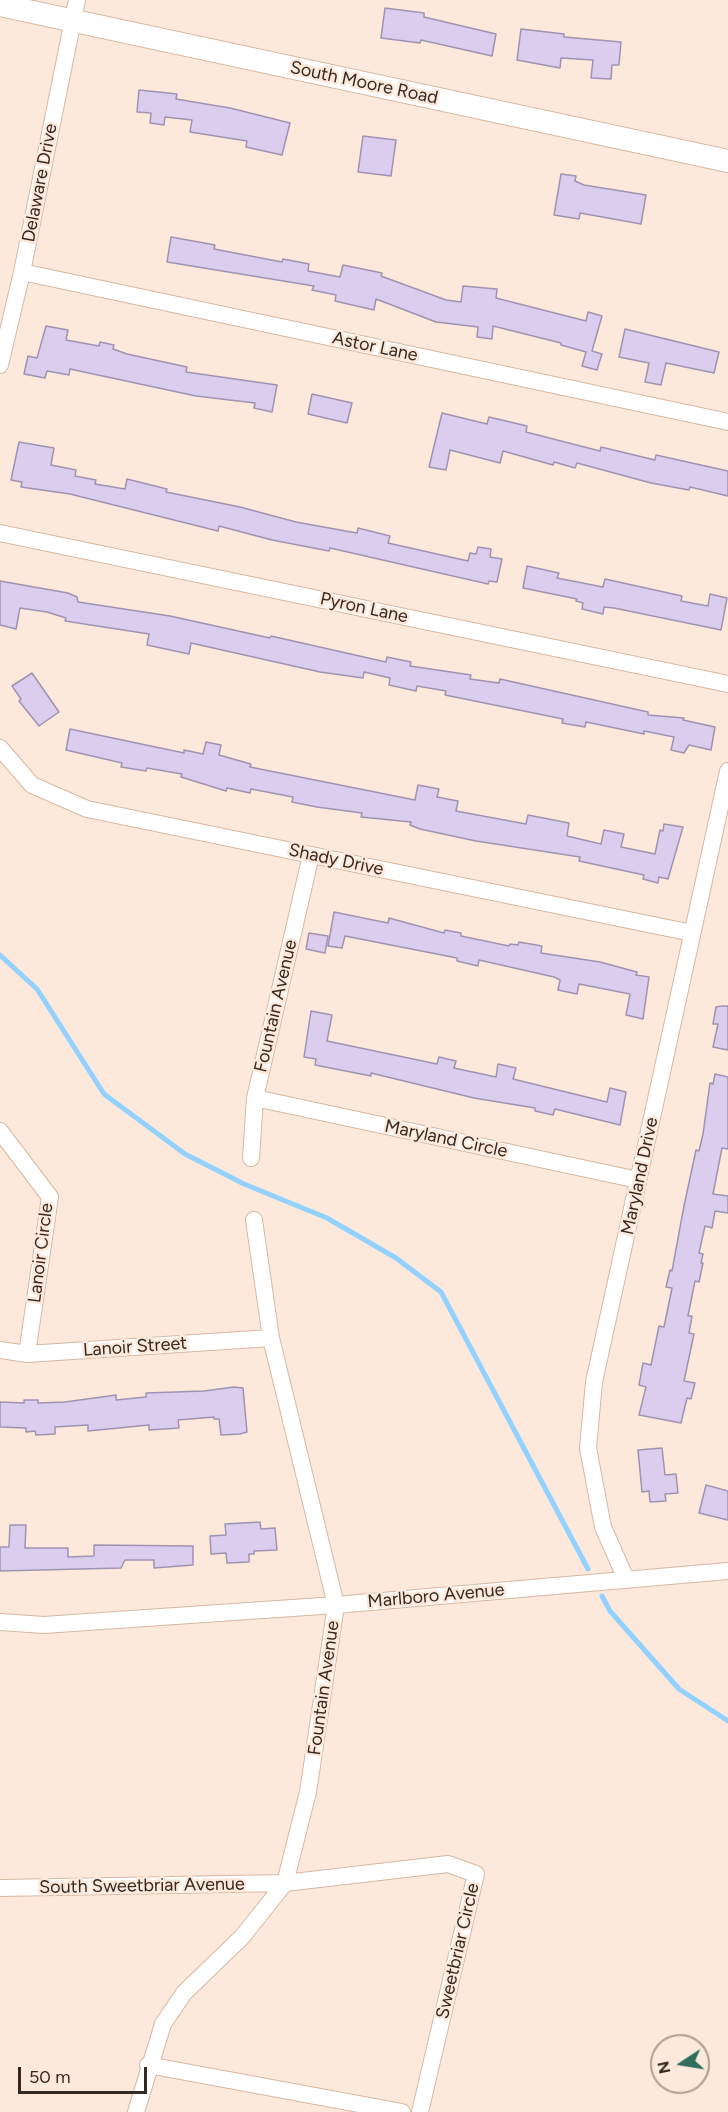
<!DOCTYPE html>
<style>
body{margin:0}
#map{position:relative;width:728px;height:2112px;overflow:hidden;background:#fde9db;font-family:Figtree,sans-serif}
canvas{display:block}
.north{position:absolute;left:650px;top:2034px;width:60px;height:60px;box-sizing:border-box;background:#fde9db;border:2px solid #ad9c90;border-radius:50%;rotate:258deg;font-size:16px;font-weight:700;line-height:24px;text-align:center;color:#352820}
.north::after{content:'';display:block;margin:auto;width:21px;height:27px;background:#2d6e5c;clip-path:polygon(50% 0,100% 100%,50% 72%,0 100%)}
.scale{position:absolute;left:18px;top:2067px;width:129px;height:27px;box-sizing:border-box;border:3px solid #352820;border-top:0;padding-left:8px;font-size:18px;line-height:21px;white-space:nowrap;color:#352820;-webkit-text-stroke:4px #fde9db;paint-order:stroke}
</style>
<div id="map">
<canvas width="728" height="2112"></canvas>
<div class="north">N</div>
<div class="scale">50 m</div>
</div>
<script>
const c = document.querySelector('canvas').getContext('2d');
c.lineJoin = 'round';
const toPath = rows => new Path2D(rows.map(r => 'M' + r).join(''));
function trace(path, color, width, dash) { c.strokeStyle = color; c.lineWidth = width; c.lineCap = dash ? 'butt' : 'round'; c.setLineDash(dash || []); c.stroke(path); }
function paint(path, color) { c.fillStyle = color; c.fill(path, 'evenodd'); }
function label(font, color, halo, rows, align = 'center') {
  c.font = font + ' Figtree,sans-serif'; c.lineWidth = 5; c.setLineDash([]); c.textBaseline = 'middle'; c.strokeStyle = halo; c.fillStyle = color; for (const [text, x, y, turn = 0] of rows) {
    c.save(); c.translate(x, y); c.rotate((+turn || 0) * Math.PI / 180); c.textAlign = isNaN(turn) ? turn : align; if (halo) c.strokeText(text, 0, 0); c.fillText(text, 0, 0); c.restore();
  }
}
trace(toPath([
 [0,955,37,989,104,1094,185,1154,244,1184,327,1218,396,1258,441,1292,588,1569],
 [602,1596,610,1611,679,1689,728,1721]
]), '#93d1fe', 5);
const building = toPath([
 [385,8,424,13,424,17,496,34,492,56,421,40,420,43,381,38,385,8],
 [521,29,564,34,564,37,621,42,619,65,612,65,611,79,591,78,593,60,561,58,560,68,517,60,521,29],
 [139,90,177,94,176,99,230,108,290,123,282,155,246,147,247,141,190,132,192,120,165,117,164,125,150,123,151,113,137,112,139,90],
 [363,136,396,140,391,176,358,172,363,136],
 [561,174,576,176,575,181,584,185,646,195,641,224,580,213,579,219,554,215,561,174],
 [171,237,215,245,214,249,282,262,283,259,309,264,308,271,340,277,343,265,382,273,381,276,446,300,461,302,463,286,497,289,496,298,586,321,588,312,602,316,592,351,602,354,597,370,582,366,586,352,561,345,561,343,493,326,492,339,477,337,478,327,436,322,376,299,374,310,335,301,336,295,312,290,314,286,167,262,171,237],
 [46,326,68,330,66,340,99,346,100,342,114,345,113,349,127,354,187,367,186,372,277,385,272,412,254,408,255,403,196,396,70,369,69,375,47,371,45,378,24,374,28,356,37,358,46,326],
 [625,329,719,352,714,373,666,363,661,385,645,382,649,363,619,357,625,329],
 [312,394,352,403,347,423,308,414,312,394],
 [442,413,487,424,489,417,527,426,526,432,600,451,601,447,655,460,656,455,728,471,728,496,690,487,689,490,651,483,577,463,575,468,554,462,553,465,503,451,500,463,450,450,446,470,429,467,442,413],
 [19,442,54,448,51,465,76,470,75,476,96,480,95,484,125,489,127,479,167,489,166,492,240,507,296,522,357,533,358,528,390,536,388,543,468,561,470,553,476,554,478,547,491,549,490,557,502,559,497,582,489,581,488,584,330,548,329,551,272,540,219,526,218,531,70,494,21,487,22,482,11,480,19,442],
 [527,566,559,573,557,578,603,587,605,579,682,596,681,601,708,606,710,594,727,598,721,630,614,608,604,607,603,614,582,609,583,603,576,601,577,599,523,588,527,566],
 [0,581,68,593,77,597,78,602,170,616,270,638,271,636,386,662,387,657,411,662,410,666,471,675,470,679,499,683,500,679,648,712,648,715,684,718,683,720,715,727,711,750,689,745,684,753,671,750,674,737,644,731,644,734,586,722,585,727,562,723,563,719,445,695,446,691,417,686,416,691,389,685,390,678,364,672,363,678,320,672,191,643,189,654,147,645,149,634,65,621,66,618,47,612,20,608,16,629,0,625,0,581],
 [32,673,59,712,39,726,19,701,21,699,12,686,32,673],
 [70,729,184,753,184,750,203,754,206,742,221,745,219,755,251,764,250,767,415,800,418,785,439,789,437,797,458,801,456,811,526,824,528,815,569,823,567,836,601,844,604,830,624,834,621,847,655,854,660,830,663,831,664,824,683,827,668,879,659,877,658,883,643,879,644,875,579,861,580,857,476,841,420,829,410,825,411,822,361,817,362,813,317,807,292,802,293,797,251,789,250,793,227,788,226,791,181,777,182,774,147,768,146,771,121,767,122,763,66,750,70,729],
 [334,912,388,923,389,918,444,933,445,930,461,933,461,936,509,946,510,944,518,945,519,942,542,946,541,953,600,962,637,972,636,975,649,977,643,1019,626,1015,630,994,579,984,577,994,558,990,560,980,554,977,479,960,478,966,457,961,457,958,345,936,342,948,328,946,334,912],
 [309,933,328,936,325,953,306,949,309,933],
 [722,1006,728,1006,728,1050,713,1047,718,1024,713,1024,716,1007,722,1006],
 [311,1011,332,1015,327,1041,437,1064,439,1057,456,1061,454,1068,496,1077,498,1064,516,1068,513,1079,607,1102,610,1088,626,1092,620,1125,555,1109,553,1115,535,1111,535,1108,474,1098,371,1073,371,1076,315,1065,316,1059,304,1057,311,1011],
 [715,1074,728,1077,728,1149,722,1148,713,1194,728,1196,728,1213,715,1211,712,1228,705,1226,699,1253,703,1254,701,1263,703,1263,699,1282,695,1281,688,1316,692,1316,689,1333,694,1334,684,1381,695,1383,691,1399,687,1398,681,1423,639,1415,646,1387,639,1385,643,1363,651,1365,659,1326,664,1327,672,1288,666,1287,670,1270,672,1271,684,1206,696,1150,699,1151,703,1134,710,1083,713,1084,715,1074],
 [234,1387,243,1388,247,1432,240,1434,221,1435,219,1419,214,1419,214,1417,178,1420,179,1428,149,1430,149,1425,88,1431,88,1425,55,1427,55,1434,36,1435,35,1431,26,1432,26,1428,0,1427,0,1402,24,1403,24,1400,38,1400,38,1403,65,1402,116,1395,116,1400,146,1397,146,1393,204,1391,234,1387],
 [662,1448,665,1475,676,1474,678,1493,665,1494,666,1501,650,1502,649,1491,642,1492,638,1450,662,1448],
 [706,1485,728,1491,728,1520,699,1513,706,1485],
 [260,1522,261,1529,275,1528,277,1550,254,1551,254,1554,249,1554,249,1562,227,1563,226,1553,211,1554,210,1536,226,1535,225,1524,260,1522],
 [10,1525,26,1525,25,1548,68,1548,68,1557,94,1556,94,1545,193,1546,193,1565,154,1568,154,1560,125,1560,121,1568,0,1571,0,1547,9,1547,10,1525]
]);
paint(building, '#dacdee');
trace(building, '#a093b2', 1.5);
const street = toPath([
 [22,272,728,422],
 [0,365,22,272,77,0],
 [0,533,728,684],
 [0,748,32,785,87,809,692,933],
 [255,1098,638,1180],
 [0,1131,50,1197,27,1354],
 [251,1158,255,1098,311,855],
 [0,1350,27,1354,271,1338],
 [626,1579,603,1527,588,1448,594,1382,728,771],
 [0,1622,44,1625,336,1605,728,1571],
 [0,1888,285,1883,448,1864,476,1874,420,2112],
 [148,2065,402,2112],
 [136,2112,163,2024,184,1993,242,1937,285,1883,308,1792,336,1605,271,1338,254,1220]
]);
const secondary = toPath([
 [0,5,728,161]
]);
trace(street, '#d7b8a2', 18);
trace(secondary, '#d7b8a2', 24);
trace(street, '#fff', 16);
trace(secondary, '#fff', 22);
label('18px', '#352820', '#fde9db', [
 ["South Moore Road",364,83,12],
 ["Delaware Drive",40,183,-79],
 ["Astor Lane",375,347,12],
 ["Pyron Lane",364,608,12],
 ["Shady Drive",336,860,12],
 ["Fountain Avenue",276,1006,-77],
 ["Maryland Circle",446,1139,12],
 ["Maryland Drive",640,1176,-78],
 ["Lanoir Circle",41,1253,-83],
 ["Lanoir Street",135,1347,-4],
 ["Marlboro Avenue",436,1596,-5],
 ["Fountain Avenue",324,1688,-82],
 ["South Sweetbriar Avenue",142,1886,-1],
 ["Sweetbriar Circle",458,1951,-77]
]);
</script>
